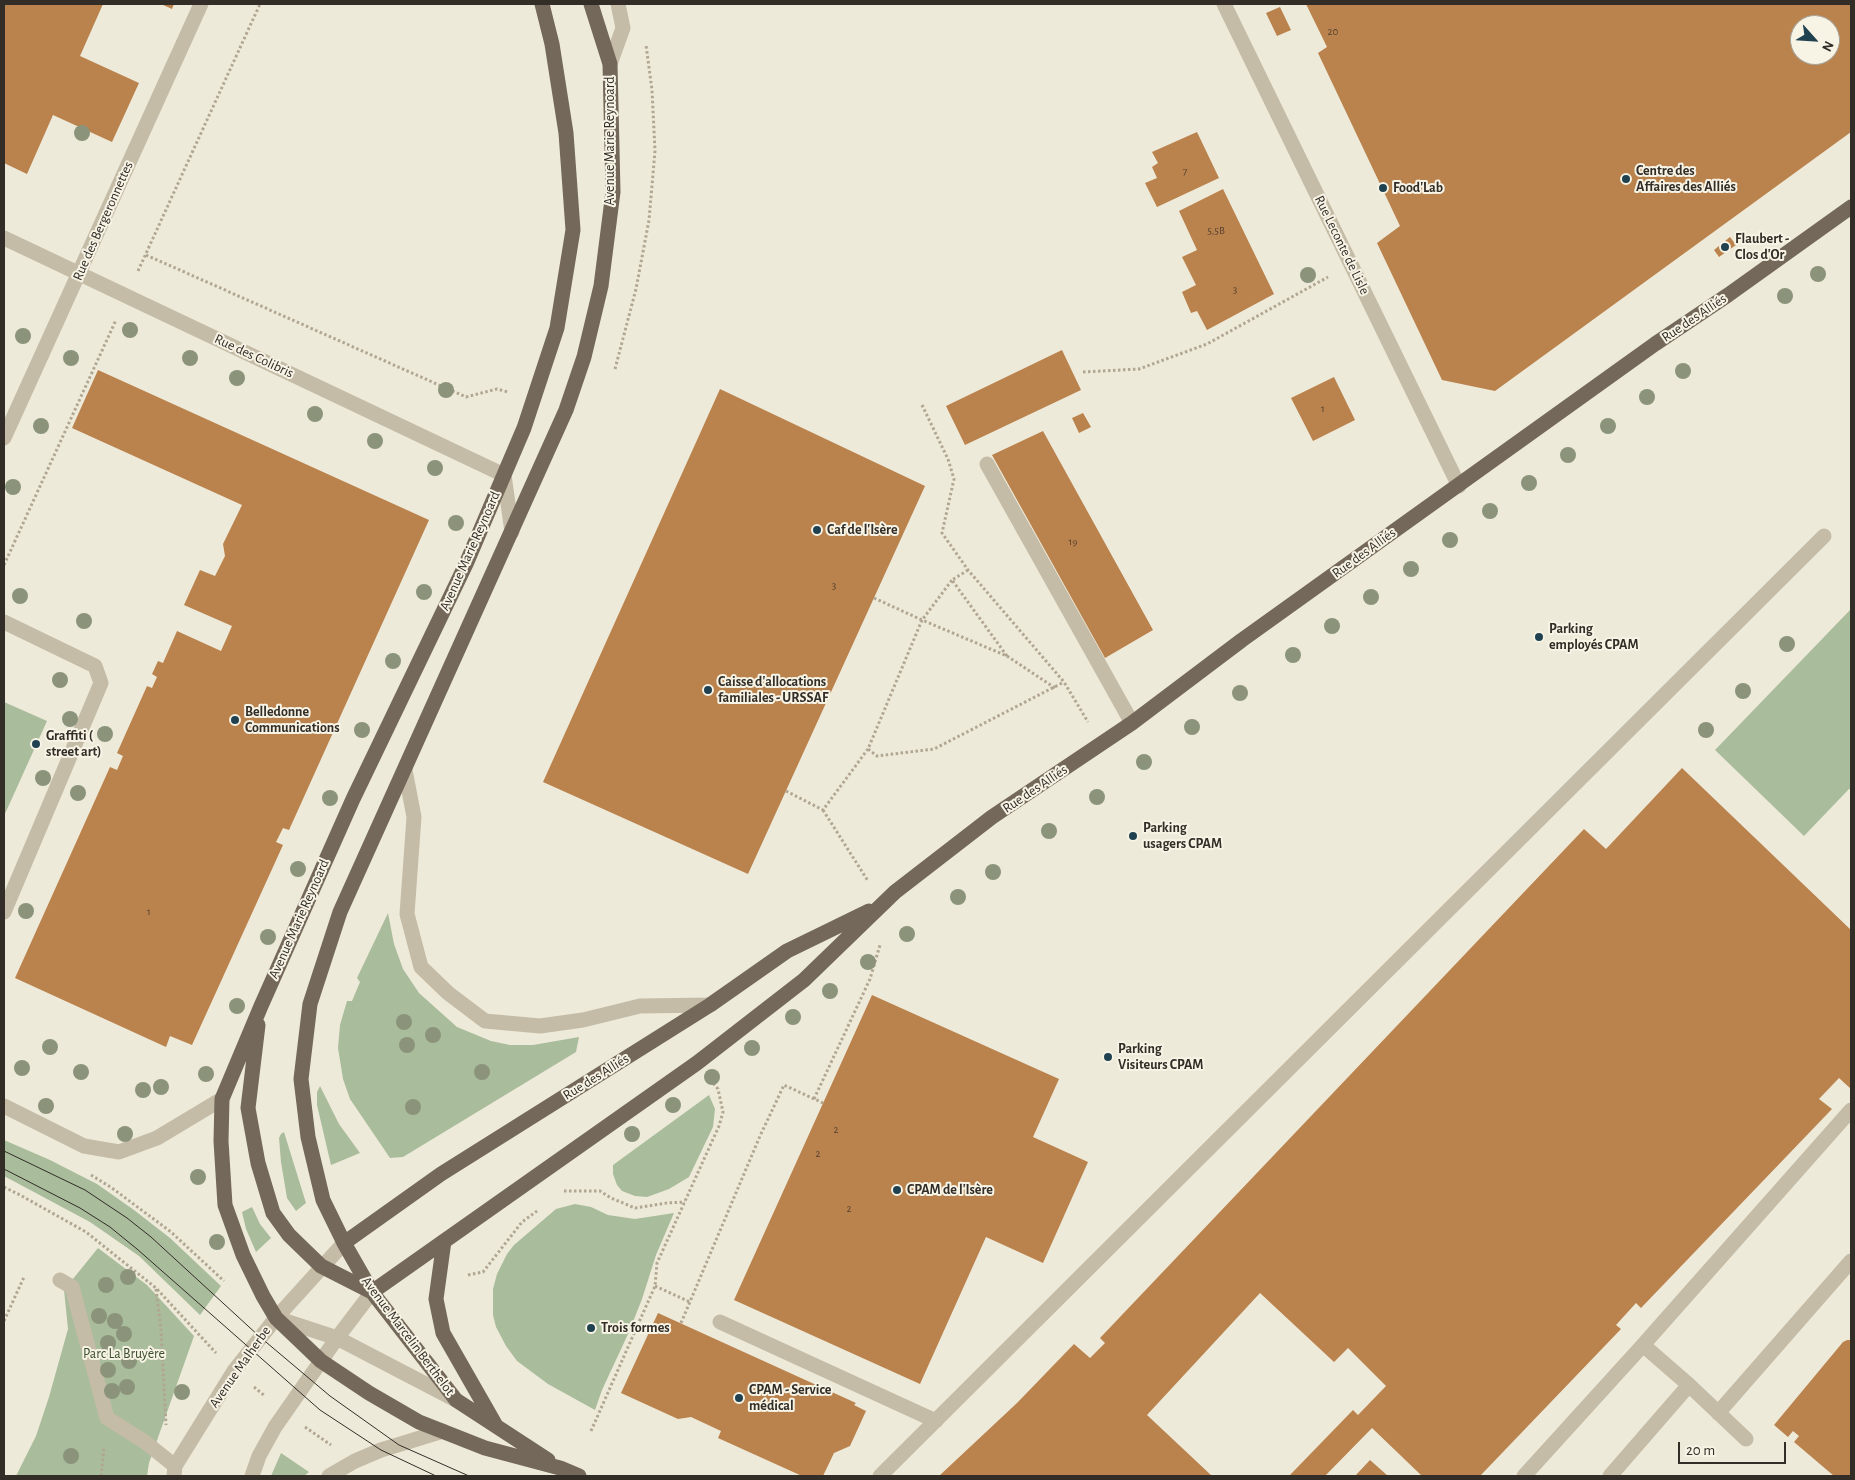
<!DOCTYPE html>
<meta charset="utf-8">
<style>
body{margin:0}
#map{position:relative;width:1855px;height:1480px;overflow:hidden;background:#eeead9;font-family:"Alegreya Sans",sans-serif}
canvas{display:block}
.frame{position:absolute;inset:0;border:5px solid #322d27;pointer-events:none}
.north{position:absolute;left:1790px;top:15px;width:50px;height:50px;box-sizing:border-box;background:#f7f3e5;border:1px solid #a8a499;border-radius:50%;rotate:116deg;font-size:14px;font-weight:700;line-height:20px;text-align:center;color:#322d27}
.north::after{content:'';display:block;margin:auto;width:18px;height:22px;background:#20414f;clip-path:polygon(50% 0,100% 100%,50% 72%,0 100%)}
.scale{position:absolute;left:1678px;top:1442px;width:108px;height:22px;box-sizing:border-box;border:2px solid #322d27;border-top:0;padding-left:6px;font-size:15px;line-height:18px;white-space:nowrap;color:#322d27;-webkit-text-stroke:4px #f7f3e5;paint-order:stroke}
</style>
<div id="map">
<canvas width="1855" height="1480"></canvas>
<div class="frame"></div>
<div class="north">N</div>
<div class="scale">20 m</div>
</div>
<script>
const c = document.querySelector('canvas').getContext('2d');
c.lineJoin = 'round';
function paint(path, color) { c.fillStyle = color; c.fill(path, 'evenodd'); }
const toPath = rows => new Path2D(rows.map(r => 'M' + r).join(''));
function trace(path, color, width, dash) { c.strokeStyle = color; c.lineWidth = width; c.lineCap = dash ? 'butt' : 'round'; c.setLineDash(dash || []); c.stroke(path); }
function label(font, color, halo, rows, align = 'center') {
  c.font = font + ' "Alegreya Sans",sans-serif'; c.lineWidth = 4; c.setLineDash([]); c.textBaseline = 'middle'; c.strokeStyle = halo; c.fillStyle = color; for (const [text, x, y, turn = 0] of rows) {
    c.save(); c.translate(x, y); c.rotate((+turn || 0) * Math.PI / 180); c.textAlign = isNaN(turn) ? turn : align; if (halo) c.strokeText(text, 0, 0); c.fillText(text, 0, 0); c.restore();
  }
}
paint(toPath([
 [1851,609,1851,790,1849,789,1804,836,1715,750],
 [4,702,47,721,4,816],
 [388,913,394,944,403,969,419,993,457,1027,491,1041,510,1045,533,1045,579,1037,576,1052,403,1157,390,1158,350,1099,343,1079,338,1048,340,1025,347,1001,352,1001,360,982,357,978],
 [320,1086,339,1124,360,1153,331,1165,317,1105,317,1092],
 [709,1095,715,1109,713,1127,689,1177,669,1189,647,1197,635,1196,622,1191,617,1185,613,1174,613,1165],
 [284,1132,306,1203,296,1211,287,1198,281,1162,279,1138,281,1134],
 [4,1140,50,1160,97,1184,134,1210,170,1238,221,1286,200,1315,139,1256,90,1222,4,1176],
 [575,1204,591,1207,608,1215,635,1219,674,1213,656,1255,642,1299,629,1332,602,1390,595,1410,548,1384,517,1361,506,1346,496,1327,493,1315,493,1289,497,1274,507,1254,514,1245,556,1209],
 [252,1207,260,1224,271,1238,256,1252,246,1229,242,1212],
 [98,1248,147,1285,194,1336,149,1463,147,1476,16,1476,36,1436,49,1397,68,1329,64,1290],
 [281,1453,309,1472,304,1476,271,1476]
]), '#a9bc9b');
paint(toPath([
 [4,4,103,4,80,56,139,83,112,142,53,115,27,174,4,163],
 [161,4,174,4,172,9],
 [1306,4,1851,4,1851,132,1495,391,1442,380,1377,243,1400,226,1318,53,1327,47],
 [1800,25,1830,25,1830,55,1800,55],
 [1280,7,1291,30,1277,36,1266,13],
 [1197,132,1219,178,1157,207,1145,183,1157,178,1152,167,1158,163,1152,152],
 [1223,189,1274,294,1207,330,1197,311,1191,313,1182,292,1196,285,1182,257,1197,250,1179,211],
 [1730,237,1736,245,1719,257,1714,250],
 [1062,350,1081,390,965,445,946,406],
 [98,370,429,520,289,830,283,828,276,842,283,845,192,1045,170,1036,166,1047,15,978,110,767,117,770,123,756,117,753,147,686,152,688,157,677,152,674,158,661,163,663,177,631,221,651,232,626,184,605,200,570,215,576,225,556,223,544,242,505,72,428],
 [1334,377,1355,420,1313,441,1291,398],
 [720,389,925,486,748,874,543,782],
 [1083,413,1091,427,1079,433,1072,418],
 [1043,431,1153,630,1105,658,992,455],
 [1682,768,1851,930,1851,1089,1839,1078,1819,1099,1832,1109,1641,1308,1636,1303,1616,1325,1621,1329,1480,1476,1422,1476,1372,1428,1325,1476,1289,1476,1353,1410,1358,1415,1386,1386,1348,1348,1334,1362,1260,1293,1147,1415,1212,1476,939,1476,1017,1403,1074,1344,1090,1358,1105,1343,1100,1338,1584,829,1606,849],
 [872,995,1059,1079,1033,1137,1088,1162,1043,1263,986,1237,920,1384,734,1300],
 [658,1313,856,1403,854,1405,866,1411,850,1446,834,1453,823,1476,802,1476,718,1438,721,1431,691,1417,678,1419,621,1393],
 [1847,1340,1851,1340,1851,1476,1834,1476,1794,1442,1799,1436,1793,1431,1788,1437,1774,1425,1843,1342],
 [1370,1460,1388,1476,1355,1476]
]), '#ba824c');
trace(toPath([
 [146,255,466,397,497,389,508,392],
 [138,271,260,4],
 [615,369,636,289,649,220,655,151,652,90,646,45],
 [1083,372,1139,369,1207,344,1328,277],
 [922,405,948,459,954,479,942,533,968,570,1064,682,1088,722],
 [4,565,116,320],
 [968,570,952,580,1007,656,922,620,868,749,877,756,934,749,1064,682],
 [874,598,922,620,952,580],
 [1007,656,1055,688],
 [786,791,823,810,868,749],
 [823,810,868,881],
 [814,1099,870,979,880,945],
 [91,1175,112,1188,171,1232,224,1281],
 [4,1187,20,1195,86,1232,156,1288,216,1353],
 [564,1191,600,1191,611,1198,635,1208,667,1203,685,1202],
 [468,1275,483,1272,522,1222,537,1211],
 [655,1286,690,1302],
 [156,1289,161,1330,166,1425],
 [4,1321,24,1277],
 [681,1323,760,1136,784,1085,823,1103],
 [254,1387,265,1396],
 [305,1427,331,1445],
 [591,1431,655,1286,657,1263,719,1126,723,1112,718,1089,713,1083],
 [101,1476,104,1447]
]), '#b1a691', 3, [2.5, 2.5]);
trace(toPath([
 [1224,4,1459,486],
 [610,64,623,28,618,4],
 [4,238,504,475,512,532],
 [4,438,201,4],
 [987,464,1132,723],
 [4,622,95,666,101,683,4,912],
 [405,770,414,817,407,914,421,967,448,993,485,1021,540,1026,583,1020,640,1006,710,1005],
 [4,1106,84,1146,119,1152,157,1138,222,1099],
 [60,1280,72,1287,107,1418,145,1442,175,1466],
 [276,1318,337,1338,456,1400],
 [720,1322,936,1421],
 [1643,1345,1851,1110],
 [1718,1413,1851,1261],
 [174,1476,175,1466,234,1371,276,1318,344,1243],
 [252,1476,259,1456,275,1427,337,1338,372,1292],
 [329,1476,355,1461,381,1450,443,1431],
 [880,1476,1824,536],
 [1524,1476,1643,1345,1689,1385],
 [1610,1476,1689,1385,1746,1439]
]), '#c5bca7', 15);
trace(toPath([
 [542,4,552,44,566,133,573,230,557,328,524,428,466,564,353,799,261,1006,222,1099,221,1141,225,1205,243,1255,263,1296,276,1318,321,1361,369,1393,419,1422,485,1448,560,1468,579,1476],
 [258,1025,248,1108,258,1163,273,1213,289,1235,321,1266,372,1292],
 [444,1241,436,1299,443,1333,495,1424],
 [344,1243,441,1174,710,1005,787,951,869,911],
 [372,1292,697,1063,804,980,895,892,992,817,1132,723,1242,640,1655,344,1728,295,1851,207],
 [548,1460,456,1400,372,1292,344,1243,323,1200,308,1137,301,1079,310,1004,340,912,566,410,584,357,601,286,613,192,610,64,591,4]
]), '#736859', 15);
trace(toPath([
 [4,1151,85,1190,127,1218,151,1237,260,1337,330,1396,399,1445,469,1476],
 [4,1169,80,1208,110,1227,137,1249,320,1410,381,1450,436,1476]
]), '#322d27', 1);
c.fillStyle = '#8b947a';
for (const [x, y] of [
 [82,133],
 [1818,274],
 [1308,275],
 [1785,296],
 [130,330],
 [23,336],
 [71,358],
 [190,358],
 [1683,371],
 [237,378],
 [446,390],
 [1647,397],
 [315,414],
 [41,426],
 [1608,426],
 [375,441],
 [1568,455],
 [435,468],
 [1529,483],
 [13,487],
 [1490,511],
 [456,523],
 [1450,540],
 [1411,569],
 [424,592],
 [20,596],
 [1371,597],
 [84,621],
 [1332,626],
 [1787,644],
 [1293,655],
 [393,661],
 [60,680],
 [1743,691],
 [1240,693],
 [70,719],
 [1192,727],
 [362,730],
 [1706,730],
 [105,734],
 [1144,762],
 [43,778],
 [78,793],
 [1097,797],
 [330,798],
 [1049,831],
 [298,869],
 [993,872],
 [958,897],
 [26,911],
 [907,934],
 [268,937],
 [868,962],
 [830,991],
 [237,1006],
 [793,1017],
 [404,1022],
 [433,1035],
 [407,1045],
 [50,1047],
 [752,1048],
 [22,1068],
 [81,1072],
 [482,1072],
 [206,1074],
 [712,1077],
 [161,1087],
 [143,1090],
 [673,1105],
 [46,1106],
 [413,1107],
 [125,1134],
 [632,1134],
 [198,1177],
 [217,1242],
 [128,1277],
 [106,1285],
 [99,1316],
 [115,1321],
 [124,1334],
 [108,1343],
 [129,1361],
 [108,1370],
 [127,1387],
 [112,1391],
 [182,1392],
 [71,1456]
]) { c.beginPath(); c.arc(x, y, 8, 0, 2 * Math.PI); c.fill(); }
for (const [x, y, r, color] of [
 [1626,179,5,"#20414f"],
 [1383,188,5,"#20414f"],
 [1725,247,5,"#20414f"],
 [817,530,5,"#20414f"],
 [1539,637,5,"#20414f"],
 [708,690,5,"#20414f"],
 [235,720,5,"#20414f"],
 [36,744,5,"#20414f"],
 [1133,836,5,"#20414f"],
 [1108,1057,5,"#20414f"],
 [897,1190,5,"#20414f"],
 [591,1328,5,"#20414f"],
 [739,1398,5,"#20414f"]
]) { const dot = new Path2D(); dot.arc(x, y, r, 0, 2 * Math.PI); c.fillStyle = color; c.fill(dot); trace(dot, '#f7f3e5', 2); }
label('11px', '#544230', null, [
 ["20",1333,32],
 ["7",1185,172],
 ["5,5B",1216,231],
 ["3",1235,290],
 ["1",1323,409],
 ["19",1073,542],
 ["3",834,586],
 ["1",149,912],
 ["2",836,1130],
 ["2",818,1154],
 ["2",849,1209]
]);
label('14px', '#322d27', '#f7f3e5', [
 ["Avenue Marie Reynoard",610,141,-90],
 ["Rue des Bergeronnettes",103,221,-66],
 ["Rue Leconte de Lisle",1342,245,64],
 ["Rue des Alliés",1694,318,-34],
 ["Rue des Colibris",254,356,25],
 ["Avenue Marie Reynoard",470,551,-66],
 ["Rue des Alliés",1364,553,-36],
 ["Rue des Alliés",1035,789,-34],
 ["Avenue Marie Reynoard",299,919,-66],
 ["Rue des Alliés",596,1077,-32],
 ["Avenue Marcelin Berthelot",408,1336,53],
 ["Avenue Malherbe",240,1367,-55]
]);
label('bold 14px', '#322d27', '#f7f3e5', [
 ["Centre des",1636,171],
 ["Affaires des Alliés",1636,187],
 ["Food'Lab",1393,188],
 ["Flaubert -",1735,239],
 ["Clos d'Or",1735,255],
 ["Caf de l'Isère",827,530],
 ["Parking",1549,629],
 ["employés CPAM",1549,645],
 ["Caisse d'allocations",718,682],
 ["familiales - URSSAF",718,698],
 ["Belledonne",245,712],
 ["Communications",245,728],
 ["Graffiti (",46,736],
 ["street art)",46,752],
 ["Parking",1143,828],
 ["usagers CPAM",1143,844],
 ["Parking",1118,1049],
 ["Visiteurs CPAM",1118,1065],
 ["CPAM de l'Isère",907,1190],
 ["Trois formes",601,1328],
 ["CPAM - Service",749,1390],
 ["médical",749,1406]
], 'left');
label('14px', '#3a4e2d', '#f7f3e5', [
 ["Parc La Bruyère",124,1354]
]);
</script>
